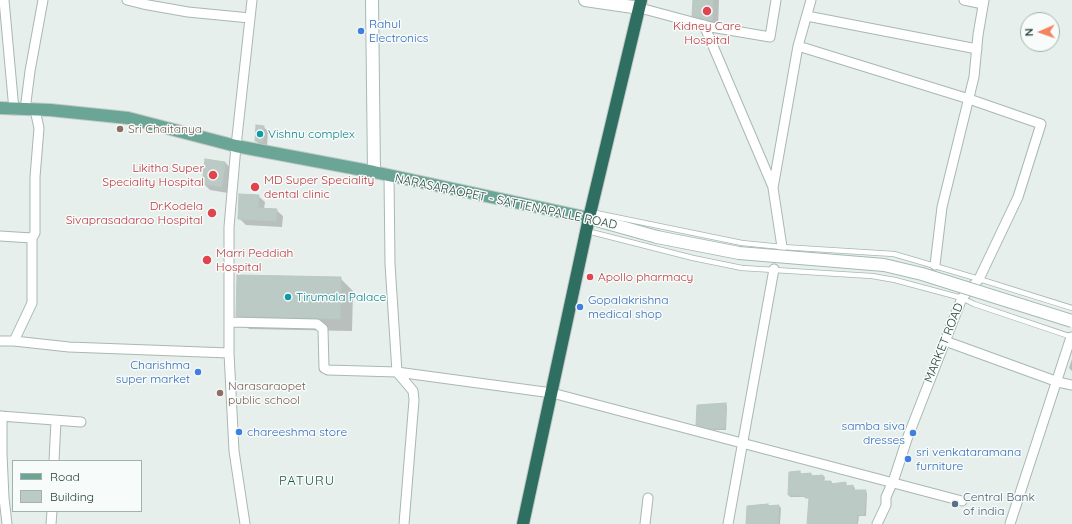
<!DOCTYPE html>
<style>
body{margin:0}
#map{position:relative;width:1072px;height:524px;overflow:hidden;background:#e6efeb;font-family:Quicksand,sans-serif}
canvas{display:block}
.legend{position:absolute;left:12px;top:460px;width:130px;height:52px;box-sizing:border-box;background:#f7fbf9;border:1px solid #a3b1ad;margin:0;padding:5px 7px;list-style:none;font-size:12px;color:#24423a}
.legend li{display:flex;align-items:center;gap:8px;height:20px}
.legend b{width:20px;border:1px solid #a3b1ad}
.north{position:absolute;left:1020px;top:12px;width:40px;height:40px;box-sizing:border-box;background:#f7fbf9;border:1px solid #a3b1ad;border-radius:50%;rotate:268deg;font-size:11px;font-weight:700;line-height:16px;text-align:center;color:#24423a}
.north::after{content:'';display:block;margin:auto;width:14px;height:18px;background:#f4845f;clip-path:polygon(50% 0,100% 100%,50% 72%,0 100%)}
</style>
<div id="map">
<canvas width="1072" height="524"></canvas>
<ul class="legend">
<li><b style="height:5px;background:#6aa596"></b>Road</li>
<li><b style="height:11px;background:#bbcac4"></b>Building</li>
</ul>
<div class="north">N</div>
</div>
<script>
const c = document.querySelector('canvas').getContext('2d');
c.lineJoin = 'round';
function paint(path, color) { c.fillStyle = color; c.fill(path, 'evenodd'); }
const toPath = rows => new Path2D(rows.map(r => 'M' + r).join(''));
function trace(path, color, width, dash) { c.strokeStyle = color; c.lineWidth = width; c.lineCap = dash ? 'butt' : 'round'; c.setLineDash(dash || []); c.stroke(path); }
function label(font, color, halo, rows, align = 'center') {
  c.font = font + ' Quicksand,sans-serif'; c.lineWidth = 3; c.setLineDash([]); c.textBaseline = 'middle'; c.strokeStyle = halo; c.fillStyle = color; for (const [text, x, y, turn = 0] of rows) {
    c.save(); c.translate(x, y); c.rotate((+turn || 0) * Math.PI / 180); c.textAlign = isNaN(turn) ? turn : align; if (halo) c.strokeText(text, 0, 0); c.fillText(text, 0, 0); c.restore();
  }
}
paint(toPath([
 [694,0,719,0,718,27,700,22,693,15],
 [263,127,268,131,267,146,260,145,256,141],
 [225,162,231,169,228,193,210,190,203,183],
 [258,196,265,202,264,209,276,210,283,216,282,227,246,225,239,218],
 [340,278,353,291,352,331,249,329,237,316],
 [1072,359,1072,371,1069,368],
 [725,404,727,406,726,430,714,430,699,426,697,424],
 [800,472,802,475,811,474,813,476,823,476,825,477,824,482,831,482,833,484,846,484,847,487,853,486,855,488,854,491,865,491,867,493,866,516,859,516,858,524,808,524,810,499,806,497,790,497,789,495],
 [768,505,770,506,779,506,781,508,780,524,747,524]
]), '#0003');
const building = toPath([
 [693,0,713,0,712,21,692,16,693,0],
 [256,125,264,126,263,142,255,141,256,125],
 [205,159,225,162,222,187,202,184,205,159],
 [239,194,259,195,258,208,277,209,276,221,238,219,239,194],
 [237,275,341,277,340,319,236,316,237,275],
 [726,403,725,428,711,429,696,425,697,405,726,403],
 [800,471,800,474,811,473,811,476,823,475,823,481,831,481,831,484,846,482,846,486,853,485,853,490,866,490,864,515,857,515,857,524,807,524,809,498,805,498,805,496,788,495,789,472,800,471],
 [768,504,768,506,779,505,778,524,746,524,747,506,768,504]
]);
paint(building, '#bbcac4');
trace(building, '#b8c9c2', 1);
const lane = toPath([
 [591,212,742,243,782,247,894,254,979,279,1072,308],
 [587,231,693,258,742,268,872,276,895,280,962,298,974,304,1072,337]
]);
const street = toPath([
 [4,0,14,110],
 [127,0,143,4,188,12,250,18],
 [964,0,983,4],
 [640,8,711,27,770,37,776,0],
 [807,16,977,49],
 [704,25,773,187],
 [798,46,811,0],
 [25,110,30,71,43,0],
 [389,176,390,264,397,372,552,393,962,501],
 [0,236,32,238],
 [782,247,773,188,798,46,969,99,1041,124,1018,197,979,279,962,298,907,439,894,479,886,497,886,505,877,524],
 [935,265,942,207,974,77,978,35,984,0],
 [229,322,317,324,323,329,324,368,328,370,397,372,413,391,414,400,404,524],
 [0,341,14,341,69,347,229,353],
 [14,341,32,303,32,238,35,233,35,177,39,128,35,110],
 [945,341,1058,382,1072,385],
 [0,416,81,422],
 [2,416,2,454,4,498,7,524],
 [54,461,56,421],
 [51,524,52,511],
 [245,524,234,451,229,353,229,227,236,146,252,0],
 [645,524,648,498],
 [728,524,774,269],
 [1010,524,1071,337]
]);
const secondary = toPath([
 [372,0,374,172],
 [585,0,640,8],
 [589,218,657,237]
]);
const primary = toPath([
 [0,108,50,110,128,118,236,146,374,172,589,218]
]);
const highway = toPath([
 [523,524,589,218,641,0]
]);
trace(lane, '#a8b8b2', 6);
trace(street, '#a8b8b2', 11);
trace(secondary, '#a4bbb3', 14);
trace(primary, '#c2cac8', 14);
trace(highway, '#c2cac8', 14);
trace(lane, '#fff', 4.5);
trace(street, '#fff', 9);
trace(secondary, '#fff', 12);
trace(primary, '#6aa596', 12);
trace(highway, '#2f6f62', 12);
const secondaryBridge = toPath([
 [657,237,739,253,884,265,922,274,1072,321]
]);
trace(secondaryBridge, '#a4bbb3', 14, []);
trace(secondaryBridge, '#fff', 12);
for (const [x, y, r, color] of [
 [707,11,5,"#e0444e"],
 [361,31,4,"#3f7fe0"],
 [120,129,4,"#8d6e63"],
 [260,134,4,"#0f9aa8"],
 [213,175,5,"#e0444e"],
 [255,187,5,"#e0444e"],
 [212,213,5,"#e0444e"],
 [207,260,5,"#e0444e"],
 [590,277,4,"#e0444e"],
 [288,297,4,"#0f9aa8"],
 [580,307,4,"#3f7fe0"],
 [198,372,4,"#3f7fe0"],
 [220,393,4,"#8d6e63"],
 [239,432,4,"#3f7fe0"],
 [913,433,4,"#3f7fe0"],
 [908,459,4,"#3f7fe0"],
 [955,504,4,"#5c6f8a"]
]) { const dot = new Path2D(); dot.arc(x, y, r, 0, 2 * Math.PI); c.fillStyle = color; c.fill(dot); trace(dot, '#f7fbf9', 1.5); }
label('12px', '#366cbe', '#f7fbf9', [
 ["Rahul",369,24],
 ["Electronics",369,38],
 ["Gopalakrishna",588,300],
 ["medical shop",588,314],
 ["Charishma",190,365,"right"],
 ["super market",190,379,"right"],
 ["samba siva",905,426,"right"],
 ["dresses",905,440,"right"],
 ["chareeshma store",247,432],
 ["sri venkataramana",916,452],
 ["furniture",916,466]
], 'left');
label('12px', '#be3a42', '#f7fbf9', [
 ["Kidney Care",707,26,"center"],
 ["Hospital",707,40,"center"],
 ["Likitha Super",204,168,"right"],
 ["Speciality Hospital",204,182,"right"],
 ["MD Super Speciality",264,180],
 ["dental clinic",264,194],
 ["Dr.Kodela",203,206,"right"],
 ["Sivaprasadarao Hospital",203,220,"right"],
 ["Marri Peddiah",216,253],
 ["Hospital",216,267],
 ["Apollo pharmacy",598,277]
], 'left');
label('12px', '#785e54', '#f7fbf9', [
 ["Sri Chaitanya",128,129],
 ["Narasaraopet",228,386],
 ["public school",228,400]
], 'left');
label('12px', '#0d838f', '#f7fbf9', [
 ["Vishnu complex",268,134],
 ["Tirumala Palace",296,297]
], 'left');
label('12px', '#24423a', '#f7fbf9', [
 ["NARASARAOPET - SATTENAPALLE ROAD",506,202,12],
 ["MARKET ROAD",944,343,-68]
]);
label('12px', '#4e5e75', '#f7fbf9', [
 ["Central Bank",963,497],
 ["of india",963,511]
], 'left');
c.letterSpacing = '1px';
label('13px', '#1f5548', '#f7fbf9', [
 ["PATURU",307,481]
]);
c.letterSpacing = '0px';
</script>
